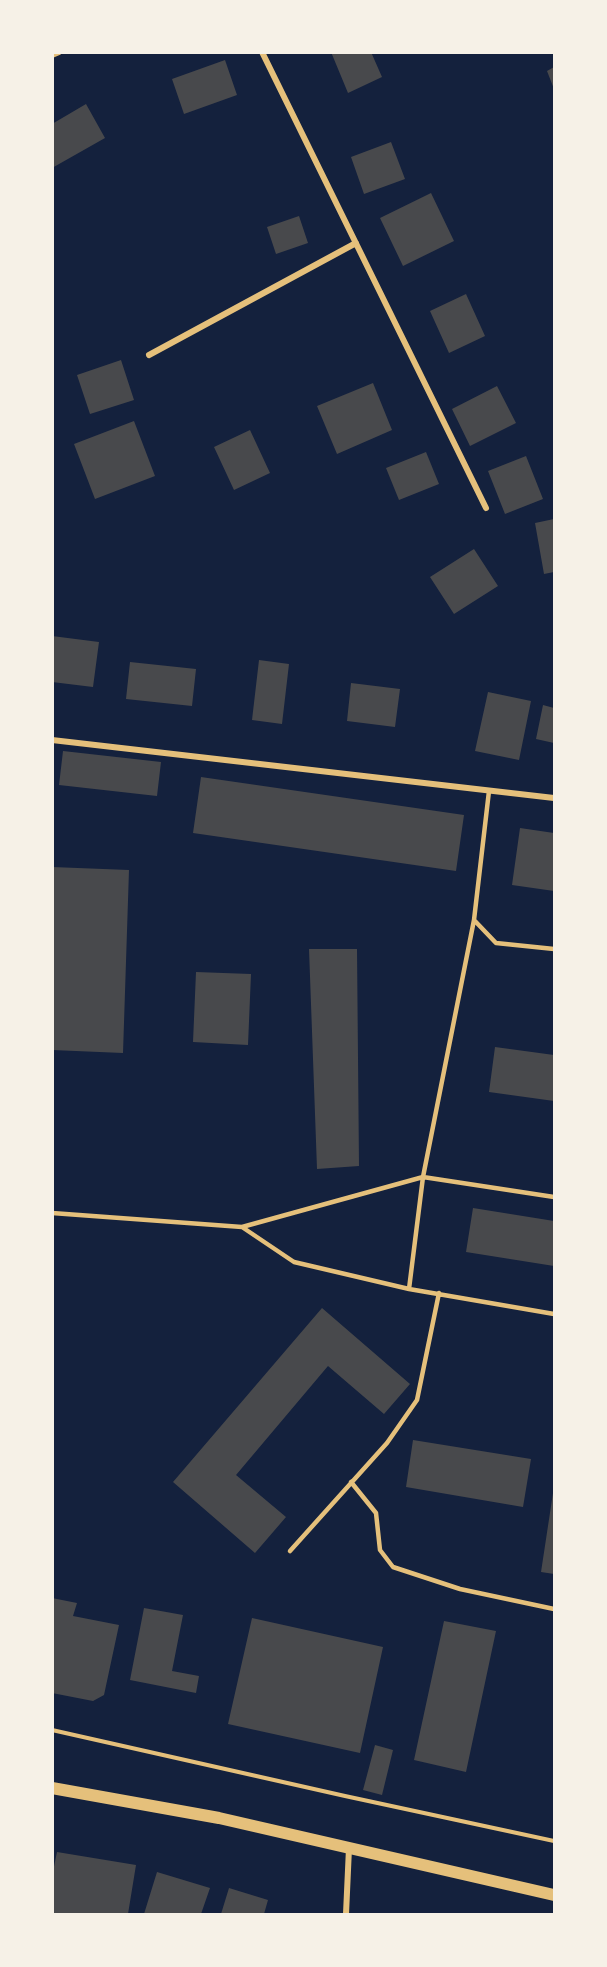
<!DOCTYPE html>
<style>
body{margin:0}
#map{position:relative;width:607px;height:1967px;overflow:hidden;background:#14213d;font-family:"Exo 2",sans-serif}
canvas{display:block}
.frame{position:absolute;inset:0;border:54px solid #f6f1e7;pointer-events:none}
</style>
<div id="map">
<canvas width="607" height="1967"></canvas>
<div class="frame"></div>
</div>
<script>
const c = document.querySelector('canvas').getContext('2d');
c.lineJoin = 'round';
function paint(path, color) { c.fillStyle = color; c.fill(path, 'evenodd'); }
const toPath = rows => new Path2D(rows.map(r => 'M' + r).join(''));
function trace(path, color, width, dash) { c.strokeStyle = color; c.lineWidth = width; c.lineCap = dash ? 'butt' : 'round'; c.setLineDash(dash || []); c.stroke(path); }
paint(toPath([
 [331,52,371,52,382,77,348,93],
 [225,60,237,95,184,114,172,79],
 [554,67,554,89,547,71],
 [86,104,105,138,52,168,52,124],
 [391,142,405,179,364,194,351,157],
 [431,193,454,241,403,266,380,218],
 [299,216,308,243,276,254,267,227],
 [466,294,485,336,449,353,430,311],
 [121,360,134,400,90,414,77,375],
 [373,383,392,430,337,454,317,406],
 [497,386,516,423,470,446,452,409],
 [134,421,155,476,95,499,74,444],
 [250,430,270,473,234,490,214,447],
 [426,452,439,484,399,500,386,468],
 [526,456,543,499,505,514,488,471],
 [554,519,554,572,544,574,535,523],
 [474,549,498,586,454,614,430,577],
 [52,636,99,642,93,687,52,682],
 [259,660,289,664,282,724,252,720],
 [130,662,196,669,192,706,126,699],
 [351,683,400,689,395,727,347,721],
 [488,692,531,701,519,760,475,751],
 [543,705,554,708,554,743,536,739],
 [63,751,161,762,157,796,59,785],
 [201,777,464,815,456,871,193,833],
 [520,828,554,833,554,891,512,885],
 [52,867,129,870,123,1053,52,1050],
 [309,949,357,949,359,1166,317,1169],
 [196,972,251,974,248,1045,193,1042],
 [495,1047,554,1055,554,1101,489,1092],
 [473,1208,554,1221,554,1266,466,1252],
 [322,1308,410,1384,384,1414,328,1366,236,1475,286,1517,255,1553,173,1482],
 [413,1440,531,1459,523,1507,406,1487],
 [553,1493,554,1494,554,1574,541,1572],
 [52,1598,77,1603,73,1616,119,1625,104,1695,93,1701,52,1693],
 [144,1608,183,1615,172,1671,199,1676,196,1693,130,1680],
 [252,1618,383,1647,360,1753,228,1724],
 [444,1621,496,1631,466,1772,414,1760],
 [375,1745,393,1750,382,1795,363,1790],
 [57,1852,136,1865,128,1914,52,1914,52,1876],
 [157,1872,210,1888,201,1914,144,1914],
 [229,1888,268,1900,264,1914,221,1914]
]), '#48494c');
trace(toPath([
 [52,1730,345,1796,554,1841]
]), '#e5c07b', 4);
trace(toPath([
 [489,791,474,920,496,943,554,949],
 [52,1213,242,1227,423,1177,554,1197],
 [242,1227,294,1262,409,1289,554,1314],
 [409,1289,423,1177,474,920],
 [351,1482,376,1513,380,1550,393,1567,460,1589,554,1609],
 [290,1551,387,1443,417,1400,439,1293]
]), '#e5c07b', 4.5);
trace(toPath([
 [262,52,486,508],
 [52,55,59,52],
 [149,355,356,243],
 [52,740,554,798],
 [346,1914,349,1848]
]), '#e5c07b', 6);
trace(toPath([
 [52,1788,219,1818,554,1895]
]), '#e5c07b', 12);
</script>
